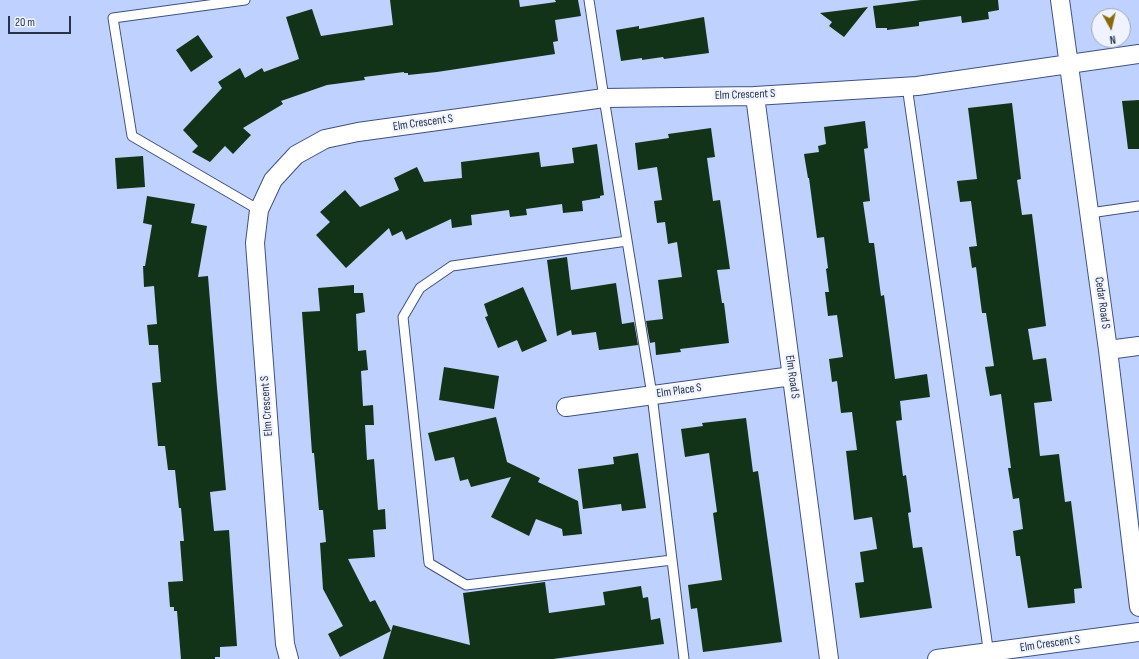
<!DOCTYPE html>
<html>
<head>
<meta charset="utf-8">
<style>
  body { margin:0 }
  #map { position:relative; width:1139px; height:659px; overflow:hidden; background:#bfd2ff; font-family:"Sofia Sans Condensed",sans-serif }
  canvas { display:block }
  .north { position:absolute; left:1091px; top:8px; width:40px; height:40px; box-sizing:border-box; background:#eef3ff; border:1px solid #9fa6b6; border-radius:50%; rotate:172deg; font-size:11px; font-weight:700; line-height:16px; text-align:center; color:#293248 }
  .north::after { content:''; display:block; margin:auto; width:14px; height:18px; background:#896908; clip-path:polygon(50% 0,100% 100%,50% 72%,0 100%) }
  .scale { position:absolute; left:8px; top:16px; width:63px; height:18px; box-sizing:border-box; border:2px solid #293248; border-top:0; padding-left:5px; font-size:12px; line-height:14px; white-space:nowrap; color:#293248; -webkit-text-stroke:3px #eef3ff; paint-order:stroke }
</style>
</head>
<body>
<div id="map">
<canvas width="1139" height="659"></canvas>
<div class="north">N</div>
<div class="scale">20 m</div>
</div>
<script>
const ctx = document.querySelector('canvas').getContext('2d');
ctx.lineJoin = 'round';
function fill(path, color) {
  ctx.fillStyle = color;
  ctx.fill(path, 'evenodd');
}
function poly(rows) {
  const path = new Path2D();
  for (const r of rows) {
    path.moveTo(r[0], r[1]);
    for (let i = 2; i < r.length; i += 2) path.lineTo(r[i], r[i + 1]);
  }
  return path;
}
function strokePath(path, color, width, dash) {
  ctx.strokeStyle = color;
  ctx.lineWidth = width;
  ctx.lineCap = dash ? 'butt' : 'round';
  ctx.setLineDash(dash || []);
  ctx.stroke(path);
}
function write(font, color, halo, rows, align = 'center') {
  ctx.font = font + ' "Sofia Sans Condensed",sans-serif';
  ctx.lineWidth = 4;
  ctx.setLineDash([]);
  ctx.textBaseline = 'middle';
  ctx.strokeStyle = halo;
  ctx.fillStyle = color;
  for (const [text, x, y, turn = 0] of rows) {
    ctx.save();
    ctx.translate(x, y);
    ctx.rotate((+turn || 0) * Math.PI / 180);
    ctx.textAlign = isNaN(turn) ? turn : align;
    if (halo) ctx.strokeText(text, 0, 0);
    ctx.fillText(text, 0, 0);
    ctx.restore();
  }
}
const building = poly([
  [390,0,519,0,520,7,556,2,555,0,578,0,581,16,555,20,558,41,553,42,555,54,437,72,408,75,408,73,404,73,404,72,364,77,365,80,327,85,281,101,283,104,243,128,251,135,233,154,225,146,210,162,192,152,198,146,183,130,222,88,218,82,240,68,245,78,262,68,264,72,299,59,286,17,312,9,321,36,393,25],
  [921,0,998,0,999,10,988,12,989,19,962,23,961,16,919,22,919,26,887,30,887,28,876,28,873,6],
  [868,7,844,37,829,26,832,22,820,13],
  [704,17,709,53,664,59,663,57,642,60,642,58,621,61,616,30,639,26,639,29],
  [198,35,213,57,191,72,176,50],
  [1139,100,1139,149,1128,149,1122,101],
  [1012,103,1021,179,1017,180,1022,215,1032,214,1046,326,1028,329,1033,360,1046,358,1052,401,1034,403,1040,456,1059,454,1065,502,1071,501,1082,588,1074,589,1075,603,1028,608,1020,556,1016,556,1013,531,1023,529,1019,498,1013,499,1008,468,1011,468,1001,394,990,396,985,367,994,366,986,313,982,313,976,267,972,268,969,247,977,246,971,201,960,202,957,181,977,179,968,108],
  [865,121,868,148,864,149,870,201,863,202,869,243,874,243,881,296,884,295,895,379,927,374,930,397,900,401,902,420,896,421,903,476,906,475,911,512,908,513,913,548,922,547,932,608,860,618,855,583,864,582,860,552,877,549,872,517,854,520,846,451,857,450,852,412,841,413,837,381,832,382,829,359,843,357,837,315,828,316,825,292,829,292,826,269,828,268,824,237,817,238,809,178,808,178,804,154,819,152,818,146,826,144,824,127],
  [711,128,715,157,707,158,713,201,720,200,730,269,717,270,722,303,724,303,729,343,680,349,681,352,656,355,655,342,650,343,646,321,663,319,658,280,682,277,677,242,668,244,665,222,657,223,654,201,662,200,657,167,638,170,635,143,669,138,668,134],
  [597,144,604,195,600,196,600,198,582,201,583,211,563,213,562,204,526,209,527,215,510,217,509,210,471,215,472,225,452,228,451,219,406,240,402,231,392,236,389,228,346,268,316,235,330,222,320,212,345,190,360,207,399,190,394,178,417,167,424,182,462,178,461,162,539,152,541,167,574,163,572,148],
  [143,156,145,187,117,189,115,158],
  [147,196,195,204,191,223,207,226,198,277,208,276,217,388,226,490,210,492,214,531,229,530,237,646,220,647,220,657,215,657,215,659,181,659,177,611,174,611,174,607,170,607,168,582,183,581,180,541,184,541,181,508,179,508,175,470,168,470,165,446,158,446,152,383,161,382,158,345,149,345,147,325,157,324,154,286,144,287,143,266,145,266,152,225,143,223],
  [567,257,571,290,616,283,622,324,634,322,638,345,599,350,596,332,572,335,571,330,557,336,547,260],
  [354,285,354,293,363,293,365,312,356,314,358,351,366,350,368,370,361,371,363,406,373,405,374,425,365,425,367,460,374,459,378,510,385,509,386,529,373,530,375,557,348,559,370,602,375,600,391,631,340,657,328,634,343,626,323,589,320,543,326,542,323,510,319,510,314,453,312,453,302,312,320,311,318,288],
  [523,287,547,341,522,352,517,340,498,348,485,317,488,316,484,304],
  [444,367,499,376,494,409,439,400],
  [496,417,507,462,540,478,538,482,578,501,582,534,563,536,562,529,536,519,529,536,491,517,511,477,471,487,468,479,460,481,454,457,435,461,428,433],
  [746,418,753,472,758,471,782,642,703,652,697,608,691,609,688,585,722,580,713,513,717,512,709,453,685,457,681,429,703,426,702,423],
  [638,453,646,508,622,511,621,504,583,509,578,469,614,464,613,457],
  [545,582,549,613,605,605,603,592,641,586,643,598,648,597,651,620,660,618,664,644,553,659,383,659,393,625,470,645,463,593]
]);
const service = poly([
  [245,0,113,18,132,136,259,210],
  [589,0,604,98,652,395,684,659],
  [907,86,989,655],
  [1090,213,1139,206],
  [627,241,452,266,420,288,403,317,429,563,466,585,672,560]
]);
const minor = poly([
  [1060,0,1108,350,1139,607],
  [755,96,829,659],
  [1108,350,1139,346],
  [566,407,792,376],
  [289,659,285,644,255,243,259,210,273,180,296,155,325,139,358,132,604,98,755,96,917,86,1139,54],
  [937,659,1139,632]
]);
const streetNames = [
  ["Elm Crescent S",745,95,-2],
  ["Elm Crescent S",423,123,-8],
  ["Cedar Road S",1102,303,82],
  ["Elm Road S",792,377,82],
  ["Elm Place S",679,391,-8],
  ["Elm Crescent S",267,406,-94],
  ["Elm Crescent S",1050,644,-8]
];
fill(building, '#133318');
strokePath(service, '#3f5181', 11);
strokePath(minor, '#3f5181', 20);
strokePath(service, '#fff', 9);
strokePath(minor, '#fff', 18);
write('12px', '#293248', '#eef3ff', streetNames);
</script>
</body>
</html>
